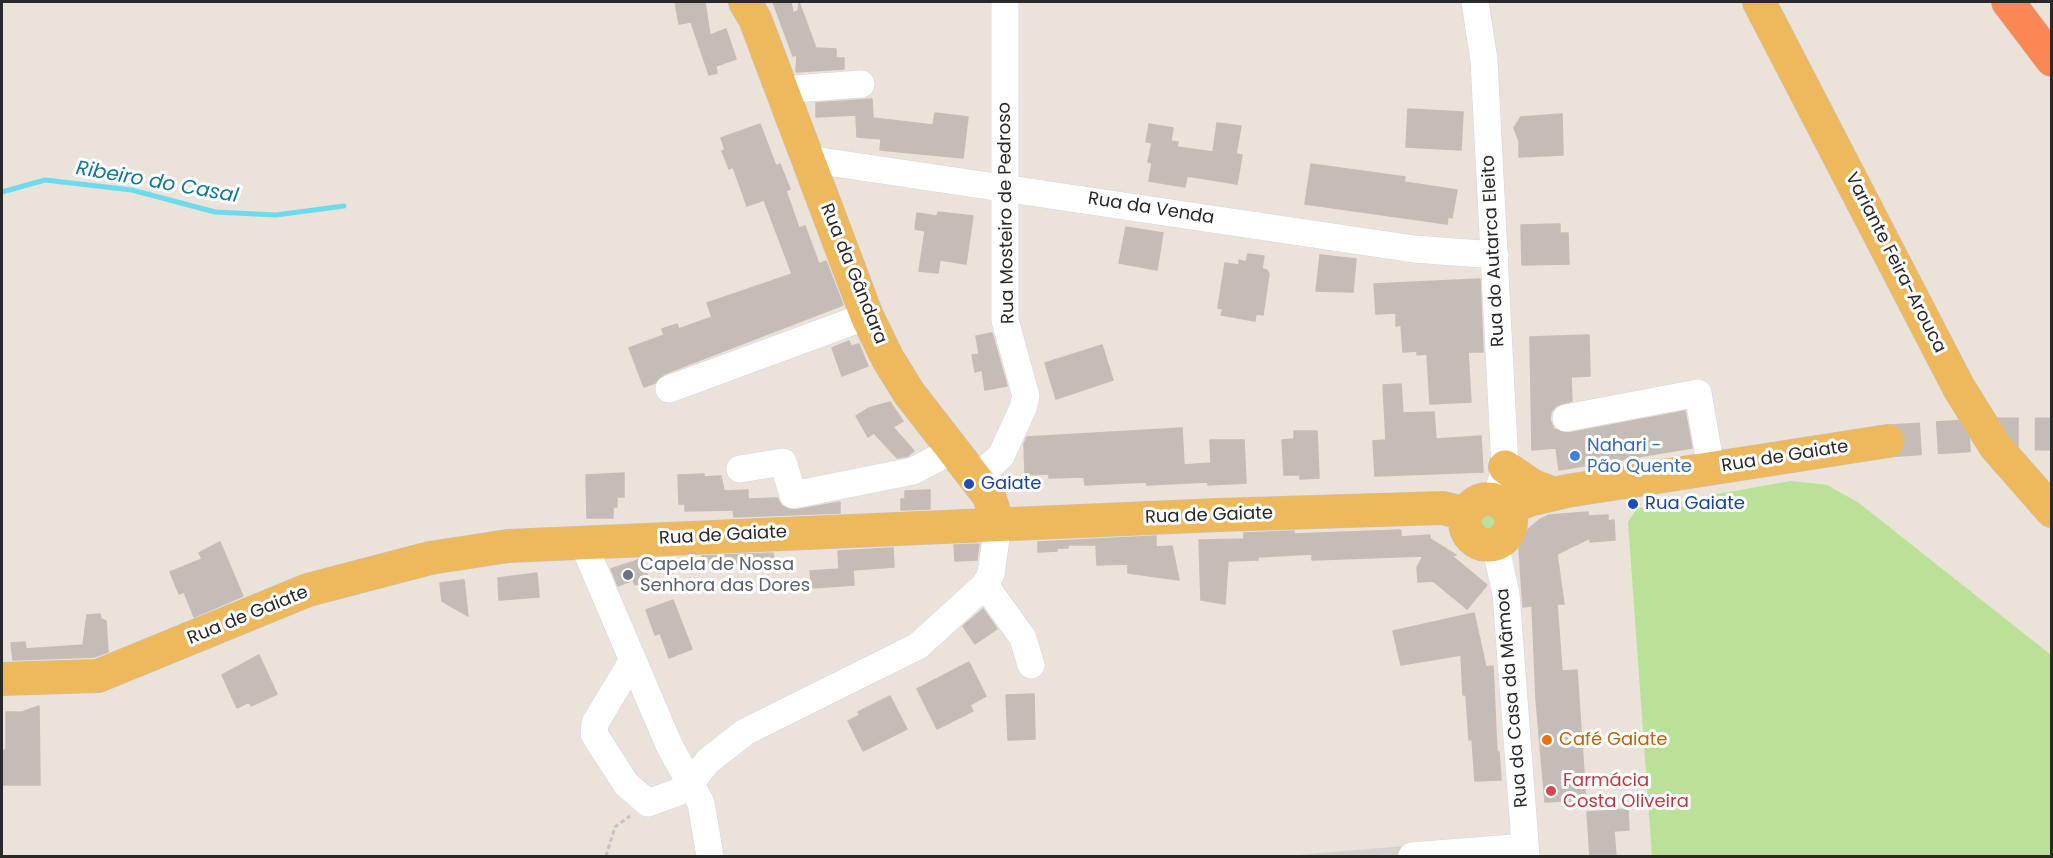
<!DOCTYPE html>
<html>
<head>
<meta charset="utf-8">
<style>
  body { margin:0 }
  #map { position:relative; width:2053px; height:858px; overflow:hidden; background:#ebe2da; font-family:Poppins,sans-serif }
  canvas { display:block }
  .frame { position:absolute; inset:0; border:3px solid #292929; pointer-events:none }
</style>
</head>
<body>
<div id="map">
<canvas width="2053" height="858"></canvas>
<div class="frame"></div>
</div>
<script>
const ctx = document.querySelector('canvas').getContext('2d');
ctx.lineJoin = 'round';
function fill(path, color) {
  ctx.fillStyle = color;
  ctx.fill(path, 'evenodd');
}
function poly(rows) {
  const path = new Path2D();
  for (const r of rows) {
    if (r.length === 3) {
      path.moveTo(r[0] + r[2], r[1]);
      path.arc(r[0], r[1], r[2], 0, 2 * Math.PI);
      continue;
    }
    path.moveTo(r[0], r[1]);
    for (let i = 2; i < r.length; i += 2) path.lineTo(r[i], r[i + 1]);
  }
  return path;
}
function strokePath(path, color, width, dash) {
  ctx.strokeStyle = color;
  ctx.lineWidth = width;
  ctx.lineCap = dash ? 'butt' : 'round';
  ctx.setLineDash(dash || []);
  ctx.stroke(path);
}
function write(font, color, halo, rows, align = 'center') {
  ctx.font = font + ' Poppins,sans-serif';
  ctx.lineWidth = 6;
  ctx.setLineDash([]);
  ctx.textBaseline = 'middle';
  ctx.strokeStyle = halo;
  ctx.fillStyle = color;
  for (const [text, x, y, turn = 0] of rows) {
    ctx.save();
    ctx.translate(x, y);
    ctx.rotate((+turn || 0) * Math.PI / 180);
    ctx.textAlign = isNaN(turn) ? turn : align;
    if (halo) ctx.strokeText(text, 0, 0);
    ctx.fillText(text, 0, 0);
    ctx.restore();
  }
}
const green = poly([
  [1791,481,1827,485,1859,503,2051,655,2051,856,1652,856,1628,522,1636,510,1644,507],
  [1487,506,1502,522,1498,531,1489,535,1480,533,1474,526,1479,510]
]);
const plaza = poly([
  [1513,837,1514,856,1285,856]
]);
const stream = poly([
  [2,192,45,180,132,190,215,212,276,215,344,206]
]);
const building = poly([
  [675,2,705,2,710,35,726,29,736,59,716,66,717,73,709,75,691,22,679,24,675,2],
  [773,2,791,2,793,13,798,11,799,2,816,48,836,49,836,58,844,58,844,69,796,72,797,55,793,56,773,2],
  [872,99,873,118,933,125,935,113,968,117,963,158,880,150,881,139,857,137,856,115,816,117,816,103,872,99],
  [1408,109,1463,112,1461,150,1406,147,1408,109],
  [1562,114,1563,155,1519,157,1519,141,1514,128,1521,117,1562,114],
  [1217,123,1241,126,1236,154,1242,155,1237,184,1187,176,1185,187,1149,181,1152,163,1148,162,1152,143,1146,142,1149,124,1173,128,1171,141,1178,142,1177,147,1213,152,1217,123],
  [760,124,776,166,780,164,790,189,786,191,799,228,805,226,819,264,826,261,843,305,664,374,655,383,644,387,629,348,664,335,662,329,677,324,679,329,712,317,707,303,792,274,764,200,747,206,733,167,729,169,722,151,725,150,721,138,760,124],
  [1311,164,1405,177,1404,182,1457,190,1452,218,1448,217,1447,224,1305,204,1311,164],
  [938,212,973,216,966,264,940,260,938,273,919,271,925,231,915,229,917,213,937,216,938,212],
  [1560,224,1560,233,1568,233,1569,264,1522,265,1521,225,1560,224],
  [1126,227,1163,233,1157,270,1119,263,1126,227],
  [1248,254,1264,256,1262,269,1267,270,1269,274,1263,315,1256,314,1255,321,1221,315,1223,309,1218,308,1225,263,1239,265,1239,260,1246,262,1248,254],
  [1320,255,1356,259,1353,292,1316,291,1320,255],
  [1480,279,1483,352,1468,352,1471,402,1430,404,1427,354,1417,355,1417,351,1403,352,1401,325,1396,326,1396,313,1376,314,1374,284,1480,279],
  [992,333,1007,386,985,390,982,370,975,372,972,355,979,354,976,336,992,333],
  [1589,335,1590,376,1571,377,1572,401,1556,406,1551,412,1550,420,1554,429,1569,433,1685,411,1692,448,1559,470,1556,448,1532,450,1530,337,1589,335],
  [849,341,851,346,859,344,868,366,842,376,832,348,849,341],
  [1102,345,1113,380,1056,399,1045,363,1102,345],
  [1401,384,1403,413,1434,412,1436,439,1481,436,1483,472,1375,476,1373,441,1386,440,1383,385,1401,384],
  [890,402,903,421,893,427,914,451,908,456,897,458,874,433,868,437,856,416,869,408,890,402],
  [1182,428,1184,465,1211,463,1210,440,1244,440,1246,483,1208,485,1208,482,1147,485,1147,482,1085,485,1084,477,1049,478,1049,474,1025,475,1024,444,1027,437,1182,428],
  [1294,431,1317,431,1319,478,1300,479,1300,475,1284,475,1282,440,1294,439,1294,431],
  [624,473,624,497,617,497,617,507,613,507,613,518,587,518,586,475,624,473],
  [704,474,704,477,721,476,724,491,748,490,748,499,777,498,782,506,796,510,840,502,840,513,734,517,733,510,685,511,685,504,679,504,678,475,704,474],
  [930,490,930,509,901,510,901,499,905,499,905,491,930,490],
  [1588,512,1588,516,1608,515,1608,521,1614,520,1615,540,1590,542,1590,538,1557,554,1564,604,1557,604,1562,671,1577,670,1586,803,1564,804,1564,801,1545,802,1536,699,1532,606,1523,607,1519,549,1525,532,1539,520,1549,515,1588,512],
  [1401,530,1401,537,1430,535,1430,539,1456,555,1452,556,1487,585,1467,609,1433,581,1418,582,1417,567,1423,556,1312,560,1312,554,1258,557,1258,560,1228,561,1225,604,1201,600,1199,540,1244,539,1244,533,1294,531,1294,534,1401,530],
  [1156,536,1156,547,1172,546,1179,580,1128,573,1128,564,1097,565,1096,545,1068,545,1068,548,1057,548,1057,551,1038,552,1038,542,1156,536],
  [220,542,243,596,194,617,184,592,179,594,170,572,202,559,199,553,220,542],
  [979,544,977,560,955,561,954,545,979,544],
  [893,548,894,567,853,570,854,585,812,588,810,571,839,569,838,551,893,548],
  [773,553,774,558,741,571,739,563,702,564,702,556,773,553],
  [641,559,649,580,635,585,633,580,618,586,611,569,641,559],
  [537,573,539,597,499,600,498,578,537,573],
  [464,580,468,616,442,601,440,583,464,580],
  [673,600,692,649,669,658,660,633,655,635,646,610,673,600],
  [983,609,997,629,975,644,963,626,983,609],
  [1474,613,1486,667,1493,666,1497,752,1499,752,1501,780,1475,781,1472,739,1469,740,1466,695,1463,695,1461,655,1401,665,1393,631,1474,613],
  [100,614,101,619,106,621,108,652,94,657,13,660,11,643,25,642,26,649,83,645,87,615,100,614],
  [259,655,277,694,251,706,249,702,237,708,222,675,259,655],
  [969,662,986,696,970,705,973,711,937,729,917,689,969,662],
  [1034,694,1035,739,1008,740,1006,695,1034,694],
  [890,696,907,729,863,751,848,721,860,715,858,712,890,696],
  [39,706,40,785,2,785,2,750,6,750,6,712,22,712,39,706],
  [1628,809,1629,830,1614,831,1616,856,1590,856,1587,812,1628,809]
]);
const majorTunnel = poly([
  [1888,441,1996,434,2052,434]
]);
const path = poly([
  [606,856,615,827,630,816]
]);
const minor = poly([
  [1475,2,1484,60,1505,467,1496,500],
  [781,90,861,84],
  [807,159,1414,249,1495,255],
  [669,389,867,316],
  [1566,418,1698,393,1711,468],
  [740,469,783,462,793,495,913,471,955,449],
  [977,477,1001,456,1023,408,1026,396,1005,320,1005,2],
  [583,543,669,745,701,803,710,856],
  [1495,544,1506,594,1526,856],
  [985,585,1023,638,1031,665],
  [633,660,595,723,594,734,626,784,648,803,678,792,690,784,708,761,745,732,918,646,985,585,991,574,998,524],
  [1412,856,1525,847]
]);
const major = poly([
  [745,2,755,19,867,316,888,359,909,393,989,496,998,524],
  [1759,2,1959,388,1995,446,2052,511],
  [1505,467,1533,486,1554,494],
  [1488,522,23],
  [1507,509,1529,500,1567,491,1888,441],
  [2,679,98,676,308,590,430,558,508,546,1218,515,1443,508,1466,514]
]);
const highway = poly([
  [2008,2,2052,60]
]);
const markers = [
  [1575,456,6,"#3f7fe0"],
  [969,484,6,"#1a4fb4"],
  [1633,504,6,"#1a4fb4"],
  [628,575,6,"#6b7280"],
  [1547,740,6,"#e8710a"],
  [1551,791,6,"#e0444e"]
];
const streetNames = [
  ["Rua da Venda",1151,209,9],
  ["Rua Mosteiro de Pedroso",1007,213,-91],
  ["Rua do Autarca Eleito",1494,251,-93],
  ["Variante Feira-Arouca",1895,263,63],
  ["Rua da Gândara",853,274,68],
  ["Rua de Gaiate",1785,457,-9],
  ["Rua de Gaiate",1209,516,-2],
  ["Rua de Gaiate",723,536,-3],
  ["Rua de Gaiate",248,616,-22],
  ["Rua da Casa da Mâmoa",1513,698,-95]
];
const shopNames = [
  ["Nahari -",1587,446],
  ["Pão Quente",1587,467]
];
const transitNames = [
  ["Gaiate",981,484],
  ["Rua Gaiate",1645,504]
];
const worshipNames = [
  ["Capela de Nossa",640,565],
  ["Senhora das Dores",640,586]
];
const foodNames = [
  ["Café Gaiate",1559,740]
];
const healthNames = [
  ["Farmácia",1563,781],
  ["Costa Oliveira",1563,802]
];
const waterNames = [
  ["Ribeiro do Casal",157,183,10]
];
fill(green, '#bae197');
fill(plaza, '#d7d2cd');
strokePath(stream, '#6edbec', 5);
fill(building, '#c3bcb7');
strokePath(building, '#c6bdb4', 1.5);
strokePath(majorTunnel, '#c4bdb7', 33, [33, 16]);
strokePath(minor, '#d0d6e2', 28);
strokePath(major, '#c3c3c3', 34);
strokePath(highway, '#c3c3c3', 34);
strokePath(path, '#c3c3c3', 3, [4.5, 3]);
strokePath(minor, '#fff', 27);
strokePath(major, '#eeb95c', 33);
strokePath(highway, '#fb8755', 33);
for (const [x, y, r, color] of markers) {
  const dot = new Path2D();
  dot.arc(x, y, r, 0, 2 * Math.PI);
  ctx.fillStyle = color;
  ctx.fill(dot);
  strokePath(dot, '#fff', 2);
}
write('18px', '#292929', '#fff', streetNames);
write('18px', '#366cbe', '#fff', shopNames, 'left');
write('18px', '#164399', '#fff', transitNames, 'left');
write('18px', '#5b616d', '#fff', worshipNames, 'left');
write('18px', '#c56008', '#fff', foodNames, 'left');
write('18px', '#be3a42', '#fff', healthNames, 'left');
write('italic 20px', '#0f7a96', '#fff', waterNames);
</script>
</body>
</html>
